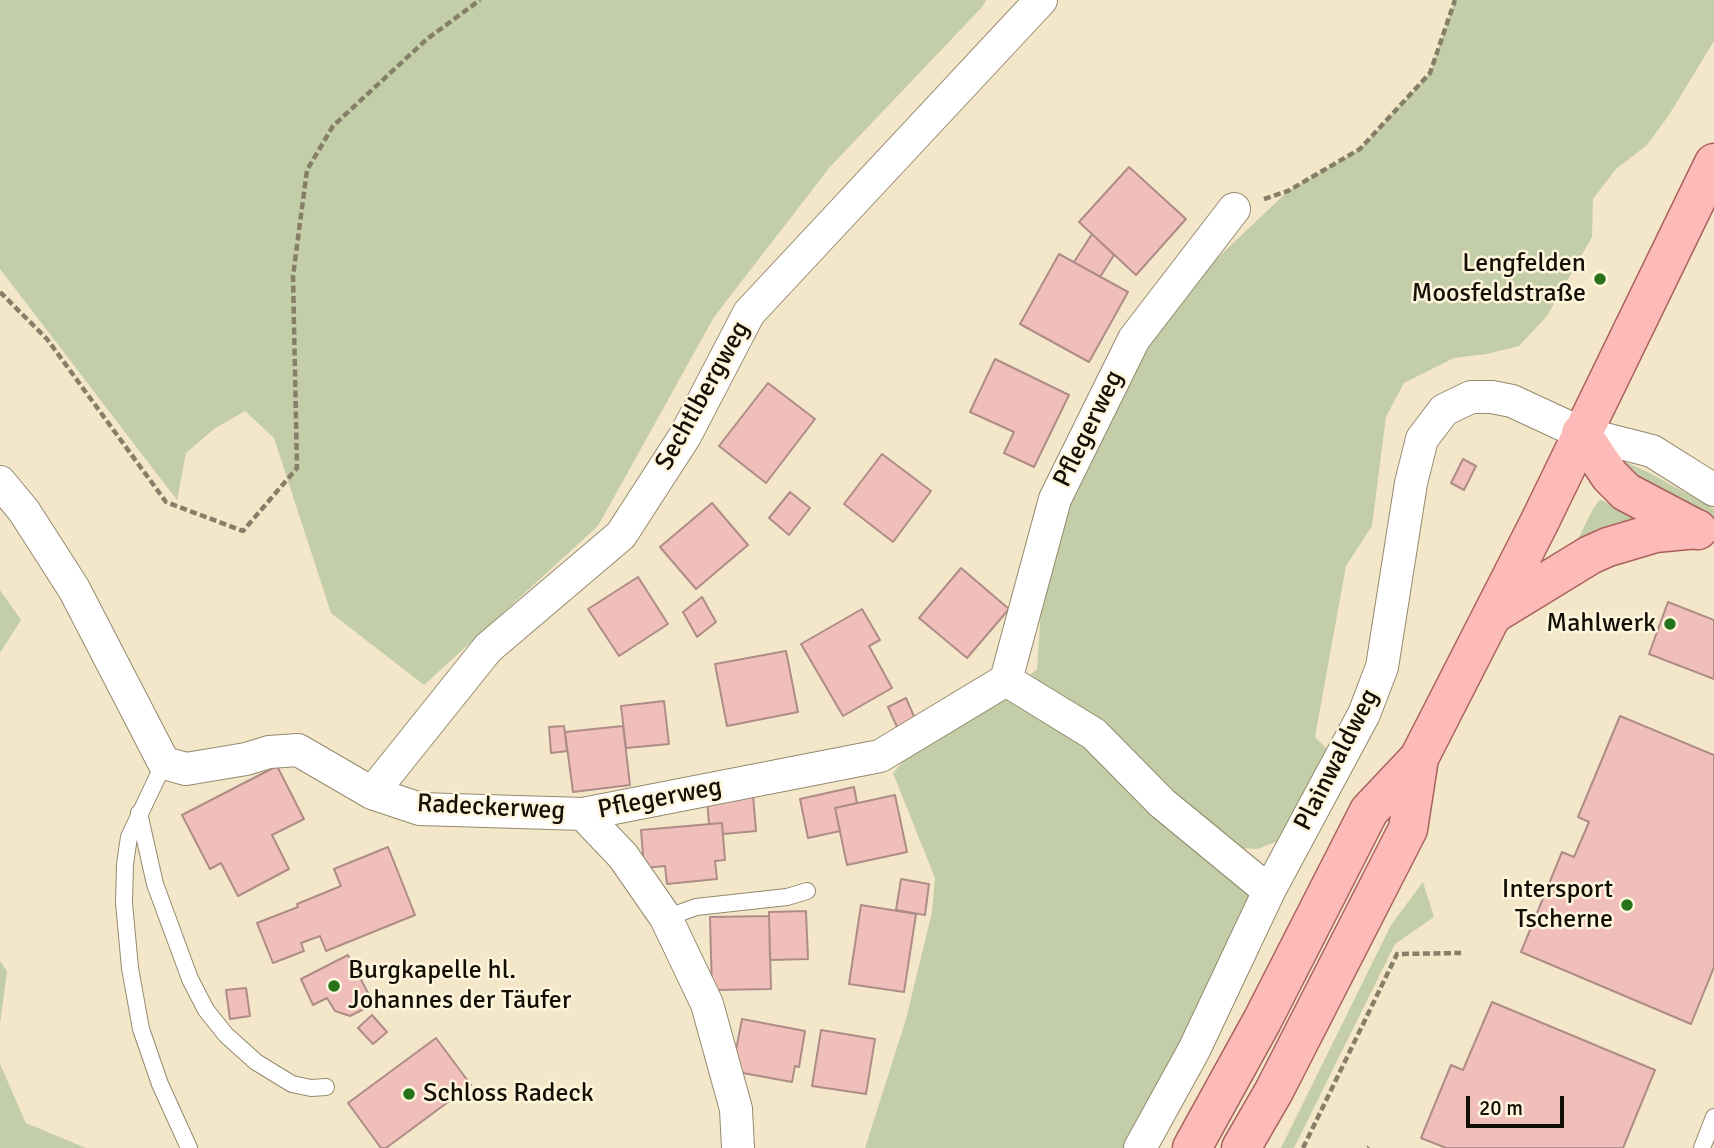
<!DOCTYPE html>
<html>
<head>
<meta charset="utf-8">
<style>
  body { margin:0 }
  #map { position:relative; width:1714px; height:1148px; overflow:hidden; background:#f4e7c9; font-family:Signika,sans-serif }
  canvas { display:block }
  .scale { position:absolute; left:1466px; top:1096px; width:98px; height:32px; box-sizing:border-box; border:4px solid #130f05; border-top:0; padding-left:9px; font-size:21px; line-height:24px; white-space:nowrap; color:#130f05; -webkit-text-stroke:5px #fff5dc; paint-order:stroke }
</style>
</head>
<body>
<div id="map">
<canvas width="1714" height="1148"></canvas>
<div class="scale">20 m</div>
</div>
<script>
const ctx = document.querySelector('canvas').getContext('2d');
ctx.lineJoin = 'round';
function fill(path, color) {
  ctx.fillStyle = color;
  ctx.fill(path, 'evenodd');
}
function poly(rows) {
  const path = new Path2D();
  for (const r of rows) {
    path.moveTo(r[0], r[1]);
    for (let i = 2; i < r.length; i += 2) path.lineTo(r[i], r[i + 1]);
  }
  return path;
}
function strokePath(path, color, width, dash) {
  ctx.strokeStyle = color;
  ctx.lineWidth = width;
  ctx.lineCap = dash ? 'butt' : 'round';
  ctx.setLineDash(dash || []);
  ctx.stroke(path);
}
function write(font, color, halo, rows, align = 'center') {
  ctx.font = font + ' Signika,sans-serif';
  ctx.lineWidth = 5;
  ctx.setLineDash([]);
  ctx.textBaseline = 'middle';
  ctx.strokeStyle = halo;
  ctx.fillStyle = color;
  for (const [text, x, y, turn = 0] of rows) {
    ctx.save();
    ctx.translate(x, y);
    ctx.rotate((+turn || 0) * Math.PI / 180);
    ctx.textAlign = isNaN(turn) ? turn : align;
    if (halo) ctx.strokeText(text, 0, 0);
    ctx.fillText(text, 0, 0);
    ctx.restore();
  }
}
const green = poly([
  [0,0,986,0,983,6,830,167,714,317,598,526,424,685,331,613,274,438,245,411,214,429,186,453,177,500,0,269],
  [1455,0,1714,0,1714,41,1669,115,1647,145,1616,169,1593,199,1592,237,1547,316,1519,346,1487,354,1454,358,1404,383,1386,417,1372,526,1346,566,1315,737,1328,750,1281,840,1257,849,1242,848,1256,908,1135,1148,865,1148,906,1019,932,912,935,878,893,773,925,737,1006,695,1037,669,1042,593,1058,517,1120,385,1192,282,1288,191,1360,149,1430,73],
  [1621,460,1650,473,1714,509,1714,518,1638,484],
  [1600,500,1615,506,1643,522,1576,543,1594,507],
  [0,590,21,620,0,653],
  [1423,882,1434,917,1395,944,1294,1148,1281,1148,1391,925],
  [0,961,7,971,0,1024],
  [0,1064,26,1123,86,1148,0,1148]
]);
const building = poly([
  [1129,167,1186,219,1136,275,1079,222,1129,167],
  [1092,234,1114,255,1100,277,1074,262,1092,234],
  [1059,254,1128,292,1089,362,1020,324,1059,254],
  [995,359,1069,395,1034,467,1004,453,1014,432,970,412,995,359],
  [768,383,815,419,766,483,719,446,768,383],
  [882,454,931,491,893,542,844,504,882,454],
  [1463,459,1476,466,1464,490,1451,483,1463,459],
  [790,492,810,508,789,535,769,518,790,492],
  [712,503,748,545,696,589,660,547,712,503],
  [961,568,1009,609,967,658,919,618,961,568],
  [638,577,668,624,619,656,588,609,638,577],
  [702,597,716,622,697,637,683,612,702,597],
  [1668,602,1714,620,1714,679,1649,654,1668,602],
  [862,609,880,640,869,646,892,688,843,716,801,644,862,609],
  [786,651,798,712,727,726,715,664,786,651],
  [906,698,916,721,898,729,888,707,906,698],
  [664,701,669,744,626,748,621,706,664,701],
  [1620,716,1714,755,1714,967,1691,1024,1521,952,1562,852,1574,857,1589,822,1578,817,1620,716],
  [564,726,567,751,551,753,549,727,564,726],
  [623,726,630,785,573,792,565,732,623,726],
  [277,766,304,819,272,835,289,869,238,896,221,863,210,869,182,815,277,766],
  [854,787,857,803,835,808,840,831,808,838,800,799,854,787],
  [753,795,756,831,723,834,722,823,709,824,707,799,753,795],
  [895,795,907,852,847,865,835,808,895,795],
  [722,823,725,860,715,861,717,879,667,884,665,866,644,868,641,830,722,823],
  [388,847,415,915,326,951,320,936,301,943,304,951,273,963,257,923,298,907,297,904,341,886,334,869,388,847],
  [901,879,929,884,925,915,896,910,901,879],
  [861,905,916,914,904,992,849,984,861,905],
  [806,911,808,959,770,960,769,912,806,911],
  [769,916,771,989,712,990,710,917,769,916],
  [348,955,368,993,366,1008,350,1016,335,1011,327,998,313,1005,301,979,348,955],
  [246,988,250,1016,230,1019,226,990,246,988],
  [1492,1002,1655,1070,1623,1148,1446,1148,1421,1138,1451,1065,1463,1070,1492,1002],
  [372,1015,387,1032,373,1044,358,1028,372,1015],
  [742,1019,805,1031,799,1067,795,1066,792,1082,732,1071,742,1019],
  [821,1030,875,1039,866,1094,812,1086,821,1030],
  [436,1038,471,1085,386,1148,381,1148,348,1103,436,1038]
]);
const path = poly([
  [1264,199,1288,191,1360,149,1430,73,1455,0],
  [0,292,47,339,166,502,243,531,297,468,293,276,307,170,333,126,427,39,480,0],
  [1303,1148,1397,954,1461,953],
  [1368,1148,1369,1147]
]);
const service = poly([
  [164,763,129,837,125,864,124,903,130,968,141,1029,160,1084,189,1148],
  [139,813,155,884,190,979,206,1010,226,1035,256,1062,292,1084,311,1088,326,1087],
  [666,918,696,907,787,897,807,891],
  [1702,1148,1714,1117]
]);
const minor = poly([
  [0,482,24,511,74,589,164,763,186,769,246,759,269,752,298,750,372,793,420,809,583,814,623,856,666,918,707,1004,736,1109,738,1148],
  [1006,680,1055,499,1134,339,1234,209],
  [372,793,488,648,621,535,685,436,749,313,1041,0],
  [583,814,880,756,1006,680,1094,734,1162,803,1269,891],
  [1140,1148,1194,1050,1269,891,1364,714,1382,667,1411,483,1422,439,1444,410,1471,397,1492,397,1512,401,1581,433,1652,451,1714,490]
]);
const primary = poly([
  [1581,433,1610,476,1626,492,1698,530],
  [1492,615,1590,555,1608,547,1655,533,1697,529],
  [1192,1148,1262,1021,1369,811,1419,758,1539,523,1714,163],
  [1241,1148,1274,1091,1408,829,1419,758]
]);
const markers = [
  [1600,279,7,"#267319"],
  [1670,624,7,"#267319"],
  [1627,905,7,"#267319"],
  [334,986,7,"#267319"],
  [409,1094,7,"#267319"]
];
const poiNames = [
  ["Lengfelden",1586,264],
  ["Moosfeldstraße",1586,294],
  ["Mahlwerk",1656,624],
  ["Intersport",1613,890],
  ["Tscherne",1613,920],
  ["Burgkapelle hl.",348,971,"left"],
  ["Johannes der Täufer",348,1001,"left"],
  ["Schloss Radeck",423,1094,"left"]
];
const streetNames = [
  ["Sechtlbergweg",703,396,-61],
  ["Pflegerweg",1089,429,-64],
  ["Plainwaldweg",1337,760,-63],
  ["Pflegerweg",660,799,-11],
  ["Radeckerweg",491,808,3]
];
fill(green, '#c3cea8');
fill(building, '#f1bfb9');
strokePath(building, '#ae8c87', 2);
strokePath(service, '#95896e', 18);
strokePath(minor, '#95896e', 34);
strokePath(primary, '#a9615c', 41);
strokePath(path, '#877e6a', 4.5, [7, 3.5]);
strokePath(service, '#fff', 16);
strokePath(minor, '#fff', 32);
strokePath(primary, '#fcbbb9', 38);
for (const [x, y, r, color] of markers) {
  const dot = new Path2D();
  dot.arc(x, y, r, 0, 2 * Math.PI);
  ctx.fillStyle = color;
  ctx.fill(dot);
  strokePath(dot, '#fff5dc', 2.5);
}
write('26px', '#130f05', '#fff5dc', poiNames, 'right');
write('26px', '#130f05', '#fff5dc', streetNames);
</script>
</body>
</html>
